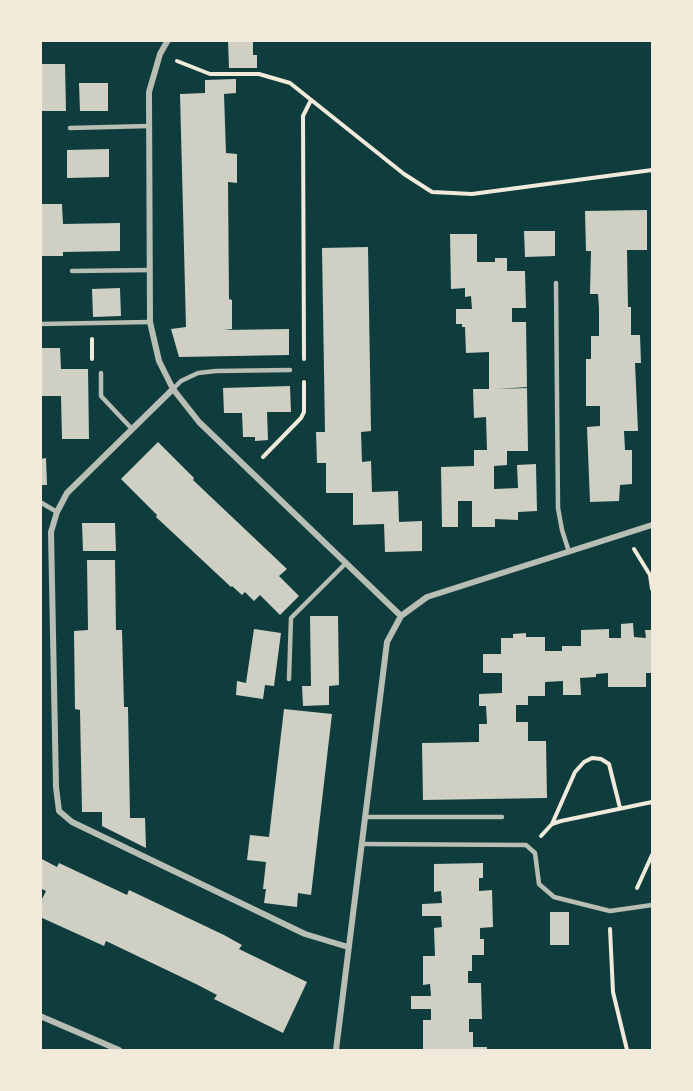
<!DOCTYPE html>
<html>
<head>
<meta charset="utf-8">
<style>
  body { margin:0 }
  #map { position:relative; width:693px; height:1091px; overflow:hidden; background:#0f3d3e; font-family:"Golos Text",sans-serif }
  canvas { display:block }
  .frame { position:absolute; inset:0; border:42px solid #f1e9da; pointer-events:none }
</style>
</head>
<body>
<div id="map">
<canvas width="693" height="1091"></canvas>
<div class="frame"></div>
</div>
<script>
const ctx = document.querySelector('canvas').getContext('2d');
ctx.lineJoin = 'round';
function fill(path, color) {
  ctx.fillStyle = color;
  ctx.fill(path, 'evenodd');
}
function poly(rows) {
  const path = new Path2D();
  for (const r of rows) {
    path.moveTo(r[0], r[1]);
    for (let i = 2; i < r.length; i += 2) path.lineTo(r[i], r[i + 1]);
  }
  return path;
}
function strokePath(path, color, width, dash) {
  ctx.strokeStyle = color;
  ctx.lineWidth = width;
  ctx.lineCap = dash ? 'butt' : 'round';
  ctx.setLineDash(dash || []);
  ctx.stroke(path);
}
const building = poly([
  [228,40,253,40,253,55,257,55,257,68,229,68],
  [40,64,65,64,66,111,40,111],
  [236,79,236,93,224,94,226,153,237,154,237,183,228,182,229,299,232,300,232,329,224,330,289,329,289,355,179,357,171,329,186,327,180,94,205,93,205,80],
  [79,83,108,83,108,111,80,111],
  [109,149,109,177,67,178,67,150],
  [40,204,62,204,63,224,120,223,120,251,63,252,63,256,40,256],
  [647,210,647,250,627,250,628,307,631,307,631,335,640,335,641,363,635,363,638,431,624,431,625,450,632,450,632,484,620,485,619,501,590,502,587,427,600,426,600,406,586,406,586,359,591,359,591,336,599,336,599,308,598,294,590,294,591,251,586,251,585,211],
  [524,231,555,231,555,256,525,257],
  [450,234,477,234,477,262,495,262,495,258,507,258,507,271,525,271,526,308,512,308,512,322,526,322,527,387,498,389,527,388,528,451,507,451,507,465,494,466,494,489,518,488,517,465,536,464,537,511,518,512,518,520,495,519,495,527,472,527,472,501,458,501,458,527,442,527,441,467,474,466,474,450,487,450,486,417,474,418,473,389,489,389,489,352,466,353,465,327,462,327,462,324,456,324,456,309,472,309,471,296,465,297,465,288,451,289],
  [368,247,371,431,361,432,362,462,371,461,372,492,398,491,399,522,422,521,422,551,385,552,384,524,353,525,353,493,326,493,326,463,317,463,316,432,325,432,322,248],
  [120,288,121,316,93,317,92,289],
  [40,348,60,348,61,369,88,369,89,439,62,439,61,396,40,396],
  [290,386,291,412,267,412,268,440,255,441,255,437,243,437,242,413,224,413,223,388],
  [158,442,194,478,193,480,287,569,279,576,299,596,280,615,260,595,254,601,245,592,242,595,232,586,231,587,156,517,157,515,121,479],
  [46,458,47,485,40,485,40,459],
  [82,523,115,523,116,551,83,551],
  [87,560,115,560,116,630,122,630,124,707,128,707,130,818,145,818,146,848,102,826,102,812,82,812,80,710,75,709,74,631,88,630],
  [310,616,338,616,339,685,329,686,329,705,303,706,302,686,311,686],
  [633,623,634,637,646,638,645,630,652,630,652,673,646,673,646,687,608,687,608,673,596,674,596,677,580,678,581,695,563,695,563,681,545,682,545,696,528,696,528,705,516,705,516,722,528,722,528,741,546,741,547,798,423,800,422,743,479,742,479,724,487,724,486,706,479,706,479,694,502,693,502,673,483,673,483,654,501,654,501,638,513,638,513,634,526,633,526,637,545,637,545,651,562,651,562,646,581,646,581,630,609,629,609,638,621,638,621,624],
  [254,629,281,633,274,686,265,685,263,699,236,695,237,681,246,683],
  [284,709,332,714,311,895,298,893,297,907,264,903,266,889,263,889,266,862,247,860,250,835,269,837],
  [40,858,57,867,59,863,127,895,129,890,224,935,242,945,239,949,307,982,283,1033,214,999,217,995,198,985,106,941,104,946,40,917,40,903,46,891,40,888],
  [483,863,483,878,479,878,479,891,492,890,493,927,480,928,480,939,484,939,484,955,472,955,472,971,468,971,468,983,481,983,482,1019,469,1019,469,1032,473,1032,473,1047,487,1047,487,1050,423,1049,423,1020,431,1020,431,1009,411,1009,411,996,431,996,430,984,423,985,423,956,435,956,434,928,442,927,441,916,422,916,422,904,442,903,441,891,434,892,434,864],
  [550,912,569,912,569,945,550,945]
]);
const path = poly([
  [177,61,210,74,259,74,290,83,404,174,432,192,472,194,652,170],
  [92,339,92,359],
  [304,359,303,116,311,100],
  [263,457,301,418,304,412,304,382],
  [634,549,650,575,652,589],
  [552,824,575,772,584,762,592,758,601,759,609,764,620,808],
  [541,836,552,824,561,821,652,802],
  [637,888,652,855],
  [610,929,613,992,627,1050]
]);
const service = poly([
  [70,128,149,126],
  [72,271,150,270],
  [556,283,558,508,562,530,569,552],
  [40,324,150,322],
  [101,373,101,396,132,429],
  [173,389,181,381,198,373,216,371,290,370],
  [40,502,57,512],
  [289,679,291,618,346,563],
  [365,817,502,817],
  [362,844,526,845,535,853,539,884,554,897,610,911,652,905]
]);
const minor = poly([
  [168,40,160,54,149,92,150,322,159,361,173,389,199,422,401,616],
  [173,389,67,493,57,512,51,532,56,787,59,811,72,822,305,934,348,947],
  [40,1016,119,1050],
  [336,1050,387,642,401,616,427,597,652,525]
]);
fill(building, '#cfcfc3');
strokePath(path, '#f1e9da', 4);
strokePath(service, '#b8beb3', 4.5);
strokePath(minor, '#b8beb3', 6);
</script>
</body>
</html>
